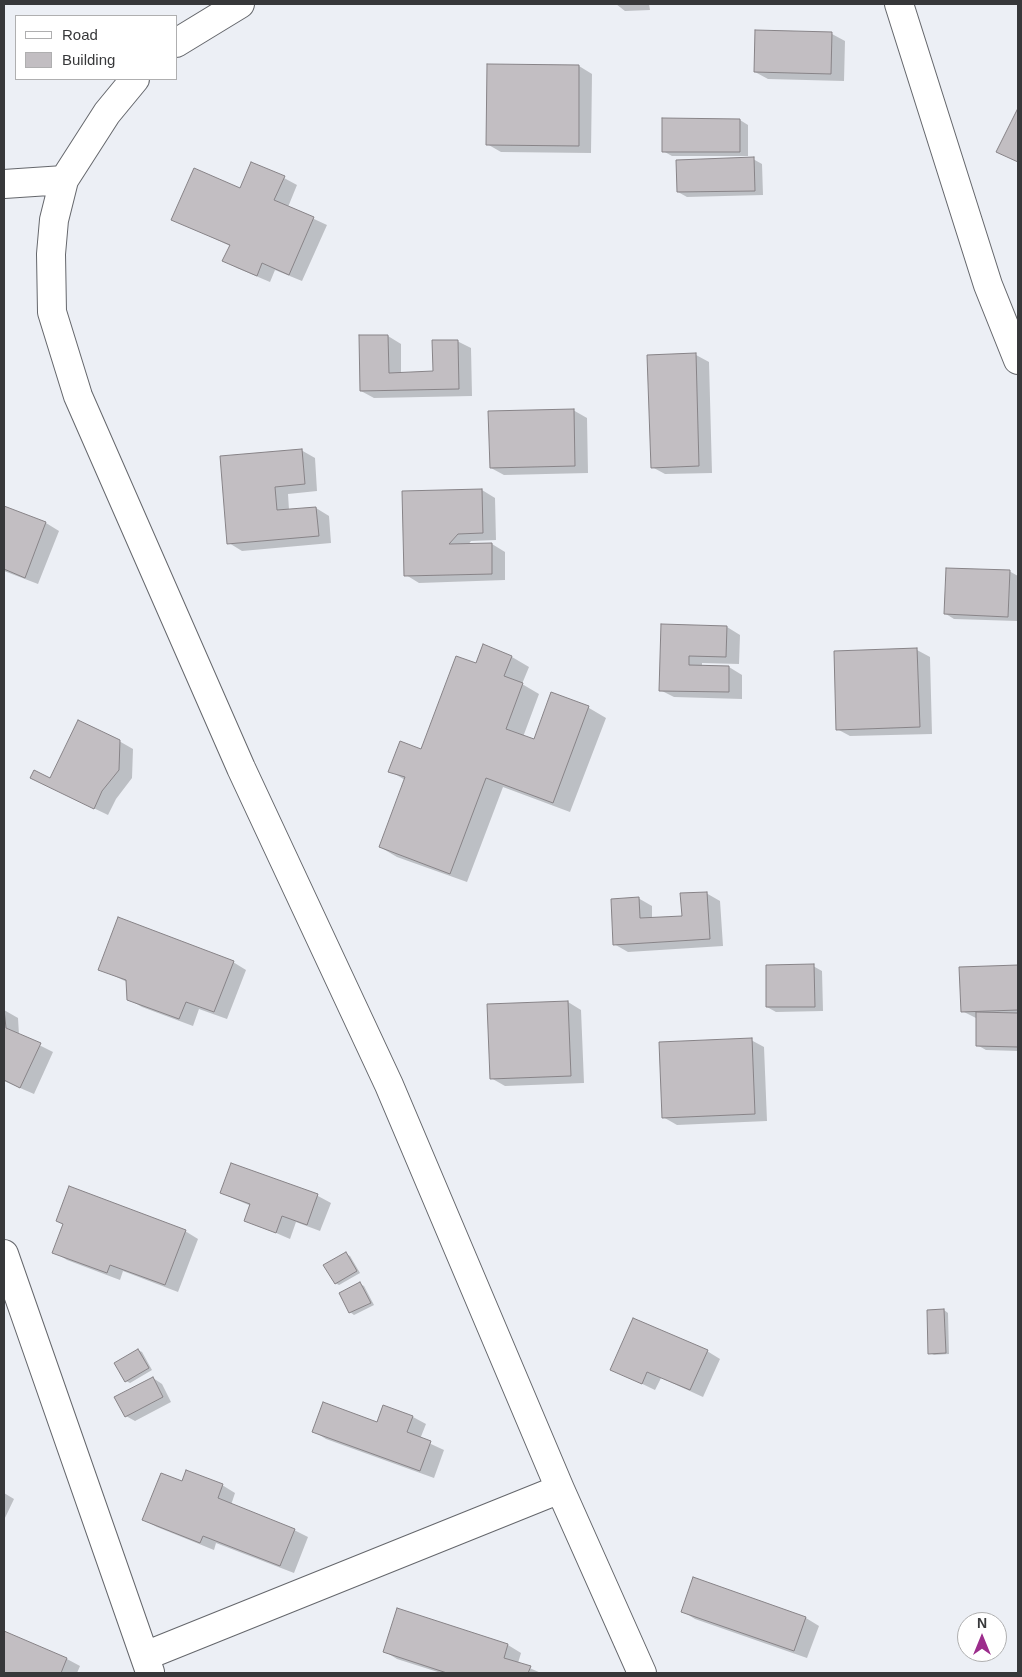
<!DOCTYPE html>
<html>
<head>
<meta charset="utf-8">
<style>
  body { margin:0 }
  #map { position:relative; width:1022px; height:1677px; overflow:hidden; background:#eceff5; font-family:Arial,sans-serif }
  canvas { display:block }
  .frame { position:absolute; inset:0; border:5px solid #37383a; pointer-events:none }
  .legend { position:absolute; left:15px; top:15px; width:162px; height:65px; box-sizing:border-box; background:#fff; border:1px solid #afafb0; margin:0; padding:6px 9px; list-style:none; font-size:15px; color:#37383a }
  .legend li { display:flex; align-items:center; gap:10px; height:25px }
  .legend b { width:25px; border:1px solid #afafb0 }
  .north { position:absolute; left:957px; top:1612px; width:50px; height:50px; box-sizing:border-box; background:#fff; border:1px solid #afafb0; border-radius:50%; rotate:0deg; font-size:14px; font-weight:700; line-height:20px; text-align:center; color:#37383a }
  .north::after { content:''; display:block; margin:auto; width:18px; height:22px; background:#9c2d8c; clip-path:polygon(50% 0,100% 100%,50% 72%,0 100%) }
</style>
</head>
<body>
<div id="map">
<canvas width="1022" height="1677"></canvas>
<div class="frame"></div>
<ul class="legend">
<li><b style="height:6px;background:#fff"></b>Road</li>
<li><b style="height:14px;background:#c2bec2"></b>Building</li>
</ul>
<div class="north">N</div>
</div>
<script>
const ctx = document.querySelector('canvas').getContext('2d');
ctx.lineJoin = 'round';
function fill(path, color) {
  ctx.fillStyle = color;
  ctx.fill(path, 'evenodd');
}
function poly(rows) {
  const path = new Path2D();
  for (const r of rows) {
    path.moveTo(r[0], r[1]);
    for (let i = 2; i < r.length; i += 2) path.lineTo(r[i], r[i + 1]);
  }
  return path;
}
function strokePath(path, color, width, dash) {
  ctx.strokeStyle = color;
  ctx.lineWidth = width;
  ctx.lineCap = dash ? 'butt' : 'round';
  ctx.setLineDash(dash || []);
  ctx.stroke(path);
}
const shadow = poly([
  [616,4,649,4,650,10,625,11],
  [832,34,845,41,844,81,768,79,755,72],
  [488,66,579,66,592,74,591,153,501,152,487,144],
  [1018,111,1018,162,998,151],
  [740,120,748,125,748,156,672,156,663,151],
  [753,159,762,164,763,195,687,197,678,192],
  [284,178,297,185,288,207,327,225,302,281,275,270,270,282,237,268,224,261,230,246,173,219],
  [388,336,401,344,401,374,434,373,457,341,471,348,472,396,374,398,361,391],
  [696,355,709,362,712,473,665,474,652,467],
  [573,410,587,418,588,473,504,475,491,468],
  [301,450,315,458,317,491,288,494,289,510,316,508,329,516,331,543,242,551,229,543],
  [482,490,495,498,496,540,471,541,468,545,492,544,505,552,505,580,419,583,406,575],
  [4,507,46,523,59,531,38,584,4,571],
  [1009,571,1018,576,1017,621,954,619,946,614],
  [662,626,727,627,740,635,739,664,702,663,702,667,729,667,742,675,742,699,674,697,660,690],
  [484,646,512,657,529,667,522,684,539,694,523,737,534,741,552,694,589,708,606,718,570,812,503,787,467,882,397,857,380,847,405,780,390,771,422,751,477,665],
  [917,650,930,657,932,734,850,736,837,729],
  [119,741,133,749,132,778,116,799,108,815,31,778,51,779],
  [706,893,720,901,723,946,628,952,614,944,638,898,652,906,652,919,683,917],
  [233,962,246,970,227,1019,199,1009,193,1026,142,1007,128,999,127,982,100,969],
  [813,966,822,971,823,1011,776,1012,767,1007],
  [1018,966,1018,1051,986,1050,977,1045,978,1019,962,1011,960,968],
  [568,1002,581,1010,584,1083,505,1086,491,1078],
  [4,1010,18,1018,19,1035,53,1052,34,1094,4,1081],
  [751,1040,764,1047,767,1121,677,1125,663,1117],
  [232,1164,318,1196,331,1203,320,1231,296,1222,290,1239,246,1220,251,1206,221,1193],
  [57,1221,185,1231,198,1239,178,1292,123,1271,120,1280,67,1260,54,1252,64,1225],
  [346,1254,350,1256,360,1273,339,1285,335,1283],
  [360,1284,364,1286,374,1305,354,1315,350,1312],
  [944,1310,948,1313,949,1354,934,1355,930,1353,928,1311],
  [138,1350,142,1352,152,1370,130,1383,126,1381],
  [707,1351,720,1359,703,1397,661,1378,655,1390,611,1369],
  [153,1378,162,1384,171,1402,135,1421,126,1416],
  [413,1417,426,1424,420,1439,444,1450,434,1478,326,1439,313,1431],
  [183,1483,222,1485,235,1493,231,1505,294,1530,308,1537,294,1573,216,1543,214,1550,157,1527,144,1520],
  [4,1493,14,1499,4,1520],
  [694,1579,806,1618,819,1626,807,1658,695,1619,682,1611],
  [398,1609,508,1645,521,1653,518,1663,541,1673,441,1673,397,1659,384,1651],
  [4,1633,67,1659,80,1666,77,1673,4,1673]
]);
const building = poly([
  [755,30,832,32,831,74,754,72,755,30],
  [487,64,579,65,579,146,486,145,487,64],
  [1018,108,1018,162,996,152,1018,108],
  [662,118,740,119,740,152,662,152,662,118],
  [754,157,755,191,677,192,676,160,754,157],
  [251,162,285,176,274,200,314,217,289,275,262,263,257,276,222,261,230,245,171,220,194,168,240,188,251,162],
  [359,335,388,335,389,373,433,371,432,340,458,340,459,389,360,391,359,335],
  [696,353,699,466,651,468,647,355,696,353],
  [574,409,575,466,490,468,488,411,574,409],
  [302,449,305,484,275,487,277,510,316,507,319,536,227,544,220,456,302,449],
  [482,489,483,533,458,534,449,544,492,543,492,574,404,576,402,491,482,489],
  [4,506,46,522,25,578,4,569,4,506],
  [946,568,1010,570,1008,617,944,614,946,568],
  [661,624,727,626,726,657,689,656,689,665,729,666,729,692,659,691,661,624],
  [483,644,512,656,504,676,523,683,506,729,534,739,551,692,589,706,553,803,486,778,450,874,379,847,405,777,388,772,400,741,421,749,456,656,476,663,483,644],
  [917,648,920,727,836,730,834,651,917,648],
  [78,720,120,740,119,770,102,791,94,809,30,778,34,770,50,778,78,720],
  [707,892,710,939,613,945,611,899,639,897,640,918,682,916,680,893,707,892],
  [118,917,234,961,214,1012,186,1002,179,1019,127,1000,126,980,98,970,118,917],
  [814,964,815,1007,766,1007,766,965,814,964],
  [1018,965,1018,1010,961,1012,959,967,1018,965],
  [568,1001,571,1076,490,1079,487,1004,568,1001],
  [4,1009,6,1028,41,1043,20,1088,4,1080,4,1009],
  [976,1012,1018,1013,1018,1047,976,1046,976,1012],
  [752,1038,755,1114,662,1118,659,1042,752,1038],
  [231,1163,318,1194,307,1225,282,1216,276,1233,244,1221,250,1204,220,1193,231,1163],
  [69,1186,186,1230,165,1285,110,1265,107,1273,52,1253,63,1224,56,1221,69,1186],
  [346,1252,357,1271,335,1284,323,1265,346,1252],
  [360,1282,371,1303,349,1313,339,1293,360,1282],
  [944,1309,946,1353,928,1354,927,1310,944,1309],
  [633,1318,708,1350,690,1390,647,1372,642,1384,610,1370,633,1318],
  [138,1349,149,1368,125,1382,114,1363,138,1349],
  [153,1377,163,1397,125,1417,114,1397,153,1377],
  [323,1402,377,1422,383,1405,413,1416,407,1432,431,1441,420,1471,312,1432,323,1402],
  [186,1470,223,1484,218,1498,295,1529,280,1566,203,1536,200,1543,142,1520,161,1473,182,1481,186,1470],
  [693,1577,806,1617,794,1651,681,1612,693,1577],
  [397,1608,508,1644,504,1658,531,1666,528,1673,447,1673,383,1652,397,1608],
  [4,1631,67,1658,61,1673,4,1673,4,1631]
]);
const minor = poly([
  [899,4,988,285,1018,360],
  [176,43,240,4],
  [135,79,107,113,64,180,54,220,51,254,52,312,78,396,241,768,389,1085,560,1489,642,1673],
  [4,184,64,180],
  [4,1254,150,1672],
  [145,1656,560,1489]
]);
fill(shadow, '#0003');
fill(building, '#c2bec2');
strokePath(building, '#878387', 1);
strokePath(minor, '#65676c', 30);
strokePath(minor, '#fff', 28);
</script>
</body>
</html>
